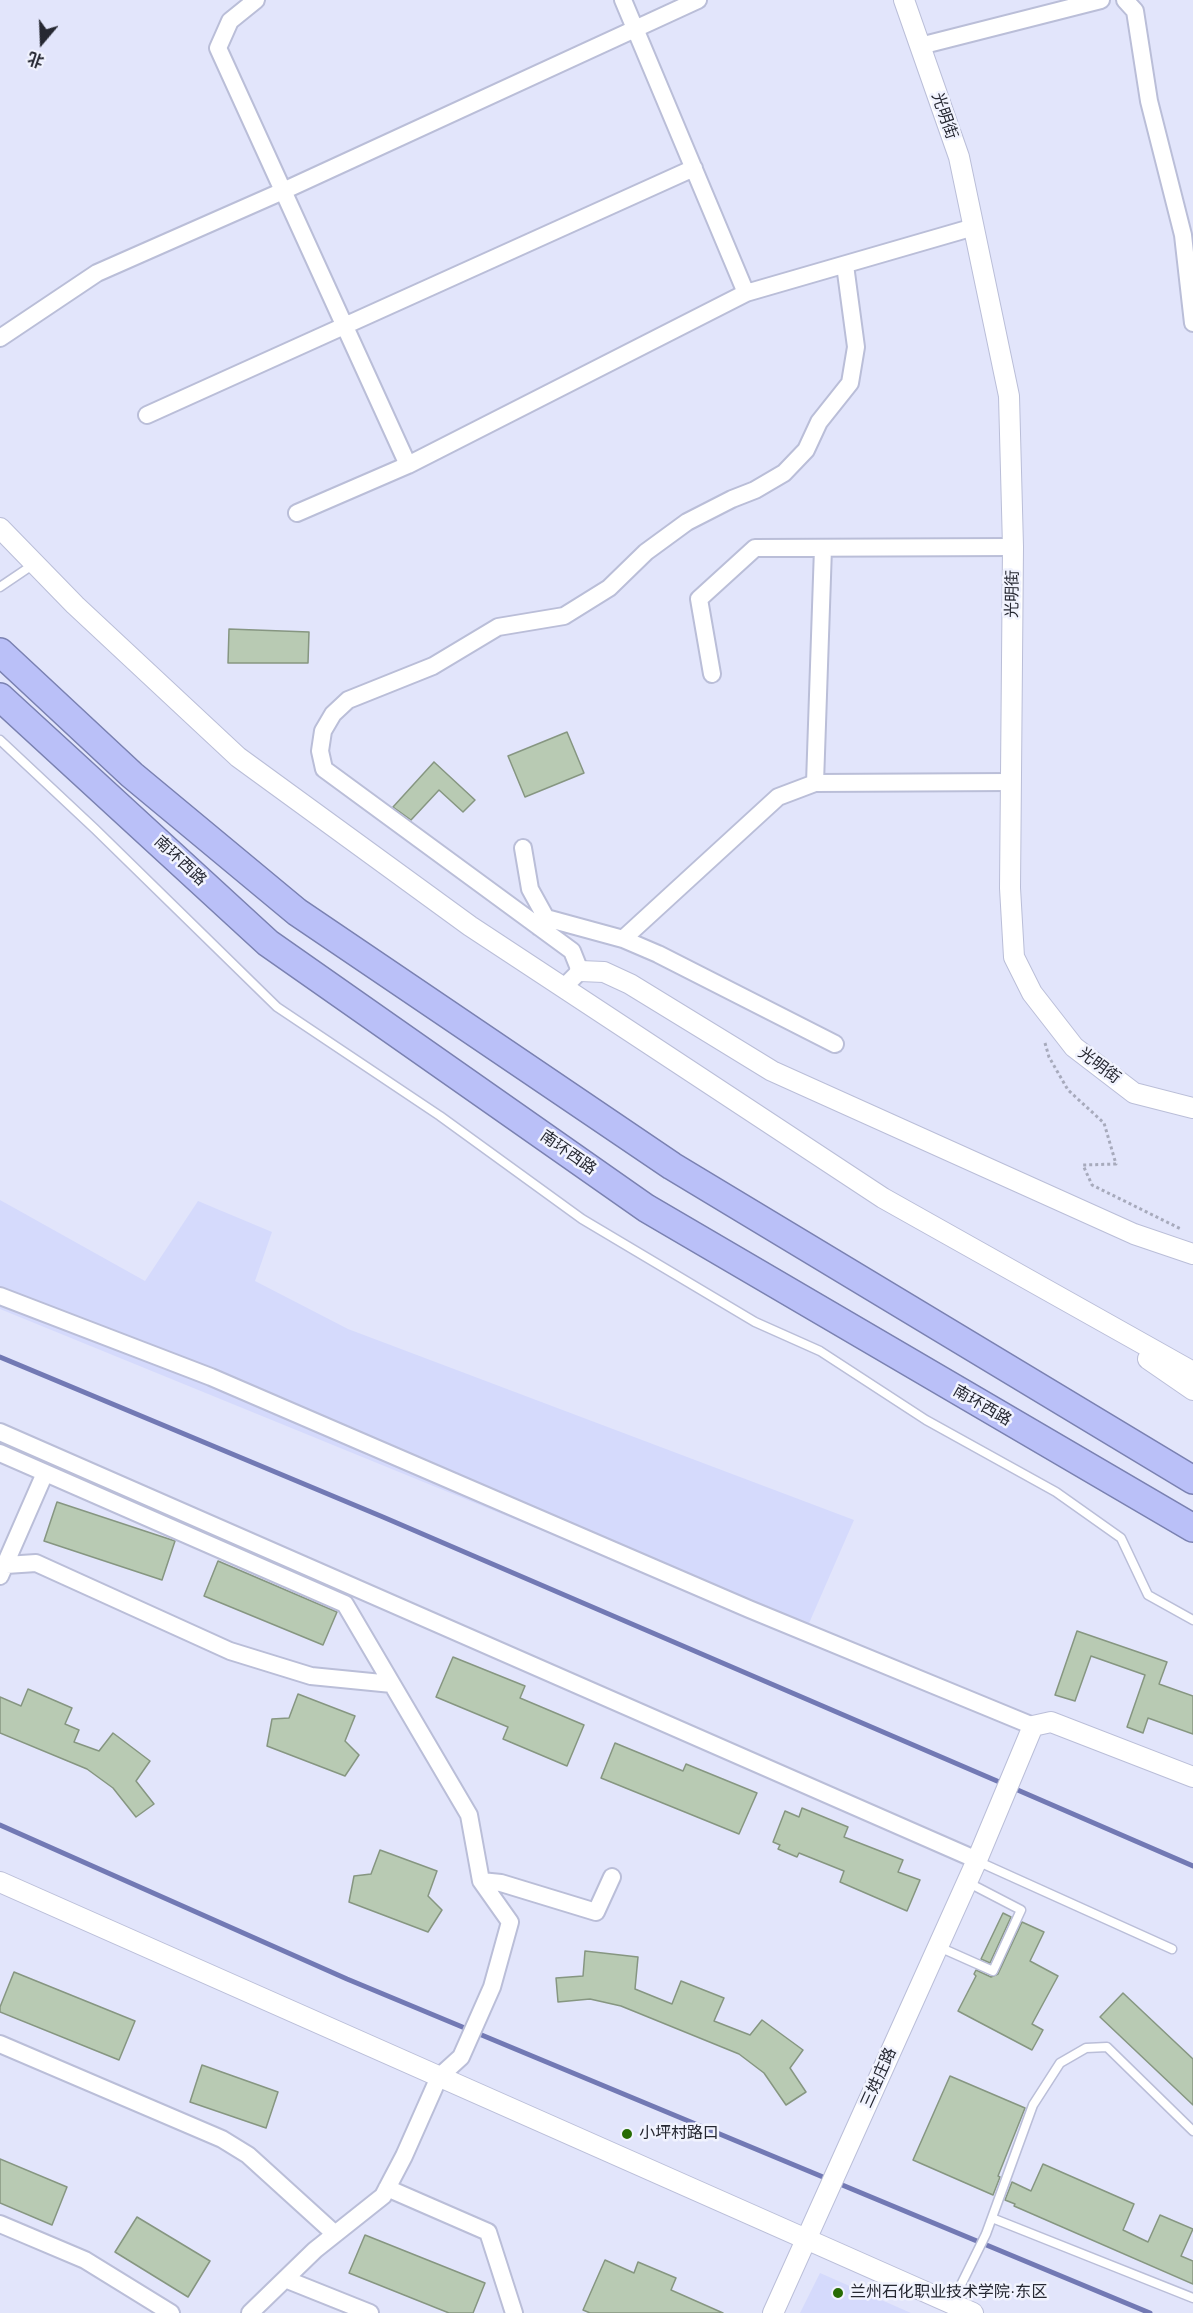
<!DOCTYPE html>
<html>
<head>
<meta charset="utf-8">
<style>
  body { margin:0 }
  #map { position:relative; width:1193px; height:2313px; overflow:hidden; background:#e2e5fb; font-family:Arial,"Noto Sans SC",sans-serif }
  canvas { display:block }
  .north { position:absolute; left:12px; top:12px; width:60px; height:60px; -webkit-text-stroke:4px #f1f3fe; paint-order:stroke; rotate:199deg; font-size:16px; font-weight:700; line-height:24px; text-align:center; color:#262832 }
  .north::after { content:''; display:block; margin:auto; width:21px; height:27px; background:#262832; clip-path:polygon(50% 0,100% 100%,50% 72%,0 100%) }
</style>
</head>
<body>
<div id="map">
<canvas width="1193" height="2313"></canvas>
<div class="north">北</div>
</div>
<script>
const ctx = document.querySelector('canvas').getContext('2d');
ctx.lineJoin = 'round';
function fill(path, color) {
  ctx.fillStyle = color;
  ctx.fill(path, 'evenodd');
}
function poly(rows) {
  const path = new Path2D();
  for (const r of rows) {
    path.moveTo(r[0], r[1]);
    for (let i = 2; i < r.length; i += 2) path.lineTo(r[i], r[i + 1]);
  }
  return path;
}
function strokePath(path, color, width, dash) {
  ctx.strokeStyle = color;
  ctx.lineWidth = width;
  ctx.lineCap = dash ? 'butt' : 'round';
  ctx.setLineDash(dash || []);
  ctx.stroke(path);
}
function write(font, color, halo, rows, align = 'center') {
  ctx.font = font + ' Arial,"Noto Sans SC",sans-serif';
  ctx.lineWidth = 5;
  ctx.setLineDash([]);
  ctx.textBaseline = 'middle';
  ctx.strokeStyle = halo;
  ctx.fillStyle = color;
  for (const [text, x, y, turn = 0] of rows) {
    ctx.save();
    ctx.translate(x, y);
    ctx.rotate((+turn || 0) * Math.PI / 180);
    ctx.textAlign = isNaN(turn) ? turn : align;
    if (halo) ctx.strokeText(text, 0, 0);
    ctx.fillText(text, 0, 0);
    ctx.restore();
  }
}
const built = poly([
  [0,1200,145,1281,198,1201,272,1232,255,1281,348,1329,854,1520,803,1637,0,1309],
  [820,2273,911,2313,800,2313]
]);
const stream = poly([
  [0,1357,383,1517,1004,1784],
  [1013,1788,1193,1866],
  [0,1825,347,1979,1150,2313]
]);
const building = poly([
  [229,629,309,632,308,663,228,663,229,629],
  [567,732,584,773,525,797,508,756,567,732],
  [434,762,475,800,463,812,439,790,411,820,393,807,434,762],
  [57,1502,175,1541,162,1580,44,1541,57,1502],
  [218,1561,337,1612,323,1645,204,1596,218,1561],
  [1077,1631,1167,1662,1159,1684,1193,1696,1193,1734,1148,1718,1143,1733,1127,1727,1145,1675,1091,1656,1075,1701,1055,1695,1077,1631],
  [453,1657,525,1686,520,1698,584,1725,567,1766,503,1739,508,1727,436,1697,453,1657],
  [28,1689,72,1708,65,1724,79,1730,74,1742,99,1751,113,1733,150,1761,136,1781,154,1804,136,1817,113,1788,87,1769,0,1733,0,1697,21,1706,28,1689],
  [298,1694,355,1716,345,1741,359,1755,345,1776,267,1746,272,1719,289,1718,298,1694],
  [615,1743,683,1771,686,1764,757,1793,739,1834,601,1778,615,1743],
  [802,1808,848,1827,844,1837,903,1860,898,1872,920,1880,907,1911,840,1882,844,1871,799,1853,797,1857,778,1849,780,1845,773,1842,785,1811,799,1817,802,1808],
  [380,1850,437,1871,428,1896,442,1910,428,1932,349,1902,354,1876,371,1874,380,1850],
  [1003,1913,1011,1917,990,1963,981,1959,1003,1913],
  [1022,1922,1044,1932,1030,1961,1058,1976,1032,2024,1043,2030,1032,2050,958,2011,976,1976,974,1974,976,1970,991,1977,998,1974,1022,1922],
  [585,1951,638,1957,635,1989,672,2004,681,1981,724,1998,714,2021,750,2035,762,2020,803,2050,790,2068,806,2092,786,2105,764,2073,739,2054,621,2006,590,1999,558,2002,556,1978,583,1976,585,1951],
  [14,1972,135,2021,119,2060,0,2012,0,2007,14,1972],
  [1123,1993,1193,2059,1193,2105,1100,2017,1123,1993],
  [202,2065,278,2092,266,2128,190,2102,202,2065],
  [950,2076,1025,2108,998,2176,1000,2177,993,2195,913,2160,950,2076],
  [0,2159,67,2187,52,2225,0,2203,0,2159],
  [1043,2164,1134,2204,1123,2230,1148,2242,1160,2215,1193,2229,1181,2256,1193,2261,1193,2284,1014,2206,1015,2204,1005,2200,1012,2182,1031,2191,1043,2164],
  [137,2217,210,2261,188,2297,115,2252,137,2217],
  [365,2235,485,2283,473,2313,449,2313,349,2273,365,2235],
  [605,2260,634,2273,638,2262,676,2278,671,2290,723,2313,590,2313,583,2310,605,2260]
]);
const path = poly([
  [1045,1043,1049,1057,1068,1090,1104,1123,1116,1164,1083,1165,1092,1185,1181,1229]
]);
const service = poly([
  [0,587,34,564],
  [0,740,95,829,277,1007,440,1116,582,1219,755,1322,820,1351,926,1420,1056,1492,1121,1538,1148,1595,1193,1620],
  [977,1861,1172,1949],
  [939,1947,993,1971,1021,1910,967,1882],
  [992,2218,1193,2298],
  [952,2303,986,2234,1033,2105,1060,2063,1086,2048,1107,2047,1193,2131]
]);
const minor = poly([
  [256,0,230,21,218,48,408,465],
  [623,0,746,293,974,227],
  [1125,0,1135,11,1149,101,1183,235,1193,323],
  [920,46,1101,0],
  [0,338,97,273,283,191,698,0],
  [147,415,694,168],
  [297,513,408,465,746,293],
  [712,674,699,599,755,548,1013,547],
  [815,783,823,548],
  [523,848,530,889,546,918],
  [539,927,546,918,623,939,658,954,835,1044],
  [623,939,778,797,815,783,1011,782],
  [564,987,580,971,572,951,324,769,320,751,323,731,333,714,348,700,433,666,498,627,564,616,609,588,646,552,687,522,732,499,755,490,784,473,806,450,819,422,850,383,856,347,845,265],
  [0,1296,211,1377,749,1609,1033,1726],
  [0,1432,977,1860],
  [0,1453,345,1604,469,1815,481,1881,510,1922,492,1987,461,2057,439,2077,404,2156,383,2196,315,2250,250,2313],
  [6,1565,36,1563,230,1651,311,1676,392,1684],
  [0,1576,45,1473],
  [481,1881,501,1883,596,1912,612,1877],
  [0,2044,222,2139,248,2155,335,2234],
  [387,2188,488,2232,514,2313],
  [0,2224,85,2260,171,2313],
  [285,2279,370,2313]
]);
const tertiary = poly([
  [904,0,959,157,1009,396,1013,547,1010,888,1014,957,1032,993,1074,1047,1134,1093,1193,1108],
  [0,528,75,605,238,757,470,926,883,1198,1193,1372],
  [580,971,604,972,630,984,772,1071,1134,1234,1193,1254],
  [1148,1359,1193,1390],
  [0,1882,973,2313],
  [773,2313,977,1860,1033,1726,1051,1722,1193,1777]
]);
const trunk = poly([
  [0,652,132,775,297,912,672,1166,1193,1480],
  [0,697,268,943,646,1208,1193,1528]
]);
const markers = [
  [627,2134,6,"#276c03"],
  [838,2293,6,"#276c03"]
];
const streetNames = [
  ["光明街",944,116,71],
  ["光明街",1013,594,-89],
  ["南环西路",180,861,43],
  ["光明街",1099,1066,37],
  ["南环西路",568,1153,35],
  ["南环西路",982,1406,30],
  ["三姓庄路",879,2078,-66]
];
const poiNames = [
  ["小坪村路口",639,2134],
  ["兰州石化职业技术学院·东区",850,2293]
];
fill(built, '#d5dafc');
strokePath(stream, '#7279b4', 5);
fill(building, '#b8cab3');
strokePath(building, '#869681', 1.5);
strokePath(service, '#babed8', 11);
strokePath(minor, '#babed8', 20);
strokePath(tertiary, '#babed8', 22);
strokePath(trunk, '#7a81b1', 30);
strokePath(path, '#a7aabc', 3, [3, 3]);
strokePath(service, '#fff', 8);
strokePath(minor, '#fff', 16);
strokePath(tertiary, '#fff', 20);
strokePath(trunk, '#bac0f8', 27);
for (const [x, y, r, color] of markers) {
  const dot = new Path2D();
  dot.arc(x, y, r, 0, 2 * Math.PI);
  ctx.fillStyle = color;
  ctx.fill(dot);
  strokePath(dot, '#f1f3fe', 2);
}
write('16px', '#262832', '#f1f3fe', streetNames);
write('16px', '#262832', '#f1f3fe', poiNames, 'left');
</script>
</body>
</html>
